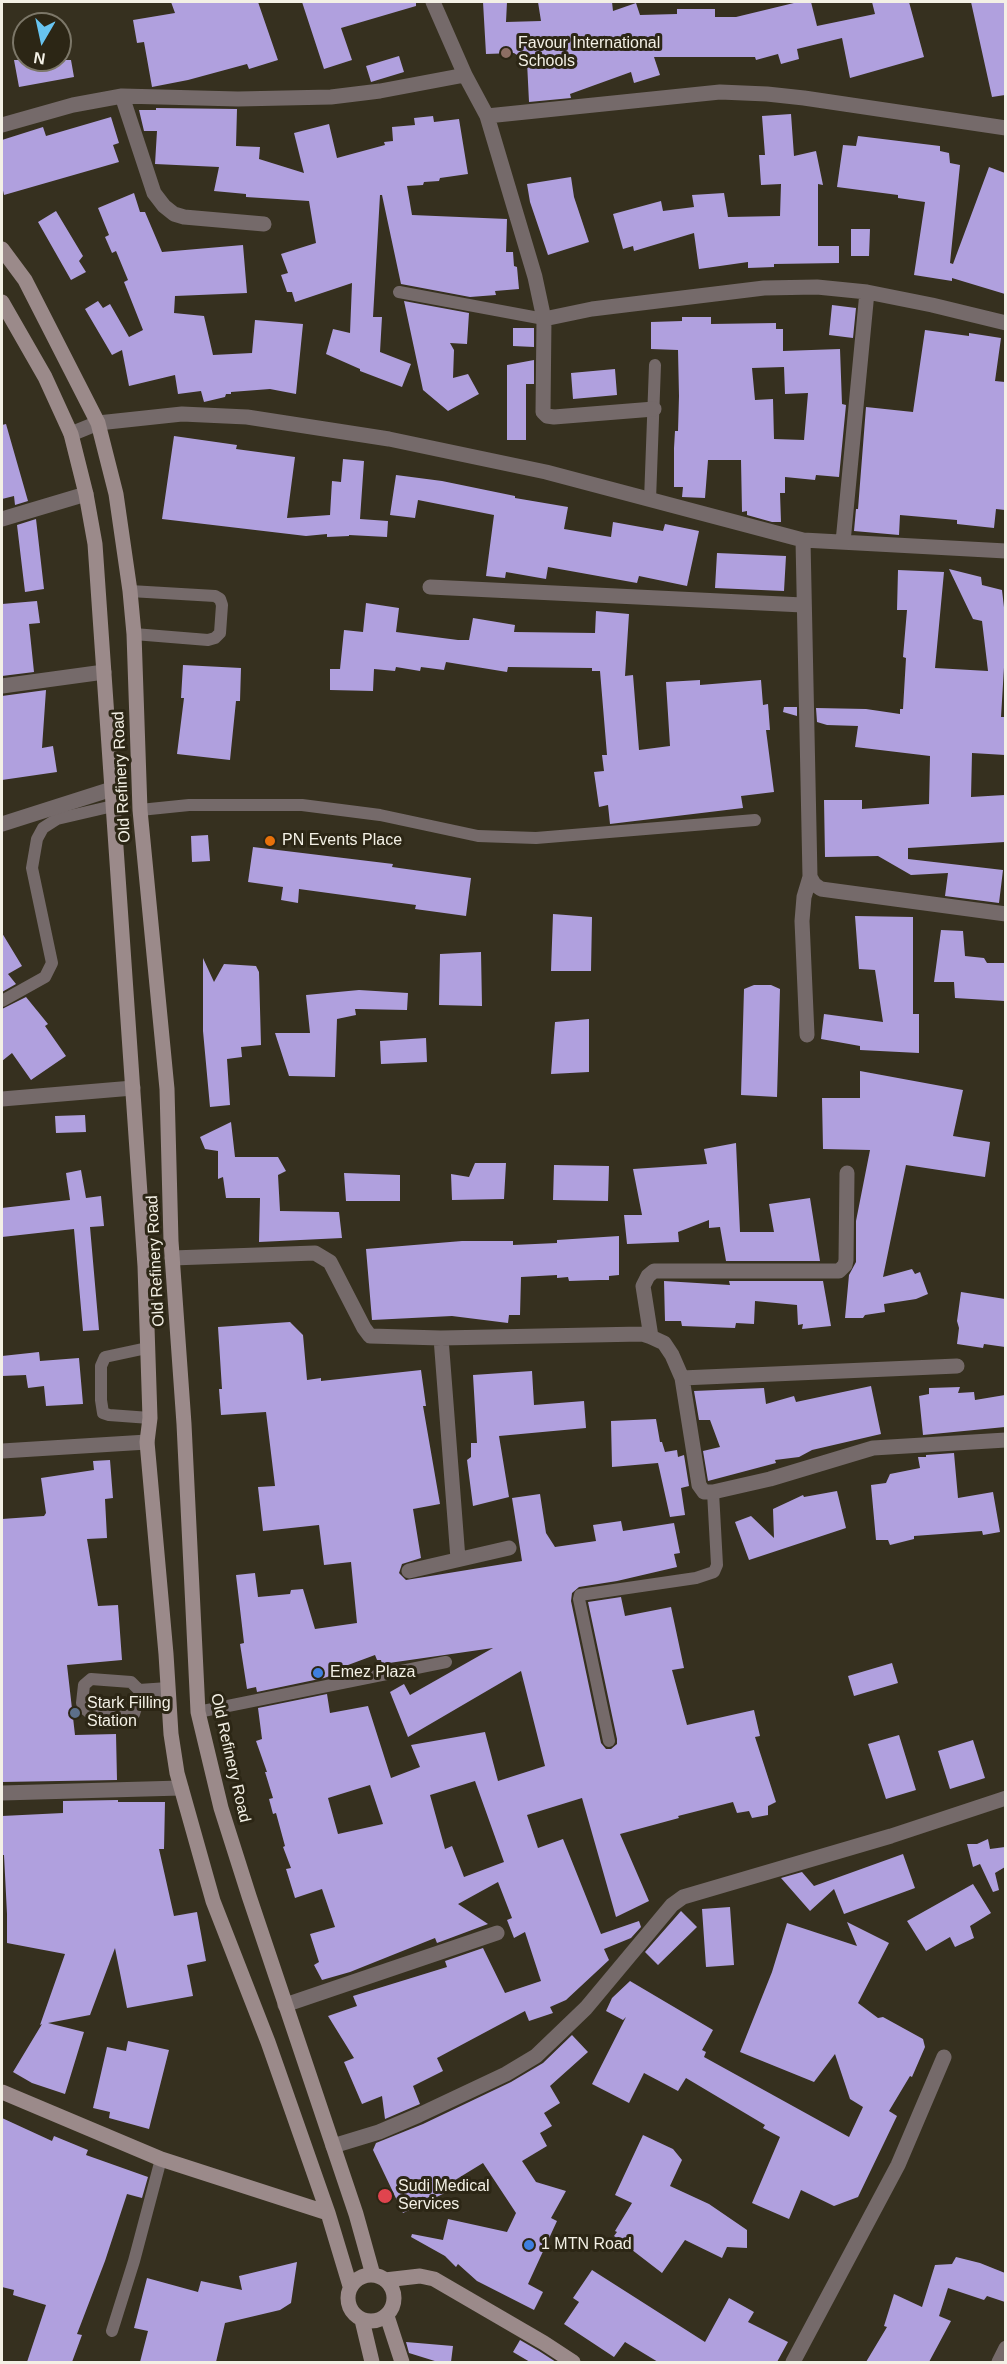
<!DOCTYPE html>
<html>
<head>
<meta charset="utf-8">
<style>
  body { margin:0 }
  #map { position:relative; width:1007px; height:2364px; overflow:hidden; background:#36301f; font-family:Arial,sans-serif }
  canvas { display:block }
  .frame { position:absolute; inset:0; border:3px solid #f3f0e5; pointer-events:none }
  .north { position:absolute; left:12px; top:12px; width:60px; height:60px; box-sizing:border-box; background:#2c2615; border:2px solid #7c7768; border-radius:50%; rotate:189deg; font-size:16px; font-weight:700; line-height:24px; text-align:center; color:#f3f0e5 }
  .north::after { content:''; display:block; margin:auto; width:21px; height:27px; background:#68c4f0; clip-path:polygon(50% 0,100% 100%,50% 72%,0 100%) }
</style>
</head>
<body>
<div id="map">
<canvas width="1007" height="2364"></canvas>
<div class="frame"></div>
<div class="north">N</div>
</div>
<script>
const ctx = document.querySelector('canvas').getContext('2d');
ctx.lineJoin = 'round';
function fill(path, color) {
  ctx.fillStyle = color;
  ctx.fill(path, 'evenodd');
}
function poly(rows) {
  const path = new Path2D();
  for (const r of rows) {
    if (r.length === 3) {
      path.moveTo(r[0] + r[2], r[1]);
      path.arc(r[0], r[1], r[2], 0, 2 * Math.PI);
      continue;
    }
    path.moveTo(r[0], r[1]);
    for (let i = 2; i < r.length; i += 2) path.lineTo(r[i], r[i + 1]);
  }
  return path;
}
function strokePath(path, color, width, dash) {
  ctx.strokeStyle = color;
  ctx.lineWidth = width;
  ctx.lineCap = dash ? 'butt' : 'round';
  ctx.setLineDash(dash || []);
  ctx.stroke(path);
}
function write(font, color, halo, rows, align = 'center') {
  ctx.font = font + ' Arial,sans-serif';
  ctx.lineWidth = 6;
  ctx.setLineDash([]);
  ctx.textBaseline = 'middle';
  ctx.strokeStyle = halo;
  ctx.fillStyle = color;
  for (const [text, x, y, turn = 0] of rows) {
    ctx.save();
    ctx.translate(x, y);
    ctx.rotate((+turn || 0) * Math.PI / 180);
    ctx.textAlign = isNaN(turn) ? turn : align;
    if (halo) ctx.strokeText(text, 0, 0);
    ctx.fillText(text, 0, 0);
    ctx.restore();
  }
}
const building = poly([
  [171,2,258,2,278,60,249,69,247,64,188,80,152,87,144,42,137,43,133,20,175,13],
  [302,2,416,2,416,6,341,28,352,60,324,69],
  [483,2,507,2,506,22,541,21,538,2,612,2,613,11,636,3,640,15,677,14,677,9,715,9,715,17,736,17,798,2,811,2,817,26,875,14,872,2,909,2,924,57,850,78,842,38,797,49,799,59,781,64,778,54,756,60,755,57,654,57,660,75,634,83,631,72,570,94,571,98,529,102,527,62,514,53,486,54],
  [971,2,1005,2,1005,95,992,97],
  [399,56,404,72,371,82,366,66],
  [14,60,71,60,74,77,19,87],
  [156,108,237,109,236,146,260,147,259,159,304,173,294,133,329,124,337,158,385,145,384,142,393,141,392,127,415,125,414,118,433,116,434,122,459,119,468,174,440,178,439,181,424,182,423,185,407,186,412,215,507,219,506,252,513,252,514,266,517,267,519,289,495,291,496,295,470,297,401,284,382,195,380,195,373,317,382,317,380,352,411,364,402,387,360,371,360,369,326,354,333,329,350,333,352,283,295,302,292,292,287,292,281,275,288,273,281,254,316,243,309,201,246,197,246,194,214,191,219,167,155,164,157,131,144,131,139,110,156,110],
  [791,114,794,156,816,151,823,185,818,184,818,246,839,246,839,263,774,264,774,267,748,268,748,262,699,269,694,233,634,251,633,246,623,249,613,214,661,201,663,211,694,207,692,195,724,193,728,217,780,216,781,184,761,185,759,155,765,155,762,116],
  [111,117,119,143,113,145,119,162,4,195,2,186,2,140,43,127,46,136],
  [858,136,940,146,940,151,949,153,950,163,960,165,950,263,953,264,989,167,1005,173,1005,294,952,278,952,281,914,275,925,202,898,198,898,195,837,187,843,145,856,146],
  [571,177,574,197,589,242,548,255,530,202,527,184],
  [134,193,140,212,145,212,162,252,243,245,247,293,175,296,174,313,204,316,213,355,252,353,255,320,303,324,296,394,270,389,231,392,231,394,226,394,225,397,204,402,201,391,178,394,175,375,129,386,122,350,112,355,85,309,98,301,103,308,110,304,129,337,143,330,124,282,128,280,116,251,112,253,105,237,109,235,98,208],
  [56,211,83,256,79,261,86,272,71,280,38,222],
  [851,229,870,229,869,256,851,256],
  [404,301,469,313,467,344,450,343,454,350,453,378,468,374,479,394,448,411,423,390],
  [832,305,856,308,853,338,829,335],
  [682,317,711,317,711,324,776,323,776,329,783,329,783,351,840,349,842,404,846,405,839,477,816,475,815,480,785,477,785,493,780,493,781,522,772,522,747,515,747,511,742,512,741,460,708,460,705,498,682,497,683,487,674,487,674,448,675,431,678,431,679,396,678,350,651,349,651,322,682,321],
  [784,367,785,394,808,393,804,440,774,439,773,399,755,400,752,368],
  [513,328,534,328,534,347,513,346],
  [925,330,969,336,969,333,1001,338,995,381,1005,382,1005,510,996,509,994,528,957,524,957,520,900,515,899,535,854,531,856,509,858,509,866,407,913,412],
  [534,360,534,384,526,384,526,440,507,440,507,365],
  [615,369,617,395,573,399,571,373],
  [6,424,28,501,15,505,14,496,2,499,2,425],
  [174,436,237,445,236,449,295,457,287,518,330,515,332,481,341,482,343,459,364,461,360,519,388,521,387,537,349,535,349,536,327,537,327,534,306,536,162,519],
  [396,475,442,481,515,496,515,498,568,507,564,529,611,537,613,522,663,531,665,524,699,531,687,586,639,576,637,583,548,567,546,579,506,572,505,578,486,576,494,515,418,500,415,518,390,515],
  [36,519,44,589,25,592,17,525],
  [717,553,786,556,784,591,715,588],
  [949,569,981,577,982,585,1002,590,1005,616,1005,651,1001,717,1005,717,1005,755,972,753,971,797,1005,795,1005,842,908,848,908,859,1003,870,999,903,945,896,948,873,911,875,878,856,825,857,824,800,862,800,862,809,929,804,930,756,855,747,858,726,827,725,817,722,816,708,866,709,900,714,900,709,903,709,906,658,903,657,907,610,897,610,898,570,944,572,935,668,988,671,982,621,973,619],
  [37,601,40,623,29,624,34,672,2,676,2,604],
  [366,603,399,608,396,632,458,640,469,640,473,618,515,625,514,632,595,633,596,611,629,614,625,676,633,675,639,750,670,746,666,682,700,680,700,685,761,680,763,705,768,704,770,730,766,730,774,792,741,796,743,808,610,824,608,805,599,807,594,772,604,771,602,755,607,755,600,671,592,671,592,668,508,667,507,672,446,662,444,670,421,667,420,671,396,667,395,671,374,669,373,691,330,690,330,669,340,669,344,630,363,632],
  [183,665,241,668,240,701,236,701,230,760,177,754,184,698,181,698],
  [46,690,42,748,53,746,57,772,2,780,2,696],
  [784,707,797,707,797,716,783,712],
  [208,835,210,861,192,862,191,836],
  [253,847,393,864,392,867,471,878,466,916,415,909,416,905,299,889,298,903,281,900,283,887,248,882],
  [553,914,592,917,591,971,551,971],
  [855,916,913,917,913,1014,919,1014,919,1053,860,1050,860,1046,821,1039,824,1014,883,1022,875,970,859,969],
  [941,930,963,931,965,956,984,958,987,963,1005,963,1005,1001,955,998,954,982,934,982],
  [2,933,22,966,8,974,16,984,2,992],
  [481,952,482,1006,439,1005,440,954],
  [203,958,214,982,224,964,256,966,259,972,261,1045,241,1047,242,1057,227,1059,230,1105,210,1107,203,1031],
  [754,985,771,985,780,989,777,1097,741,1095,744,989],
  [359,990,408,993,407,1010,355,1009,356,1015,337,1019,335,1077,289,1076,275,1033,310,1033,306,995],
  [26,997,48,1024,45,1026,66,1056,31,1080,12,1053,2,1061,2,1009],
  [589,1019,589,1072,551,1074,555,1022],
  [426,1038,427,1062,381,1064,380,1041],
  [860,1071,963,1090,953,1136,990,1142,985,1177,906,1165,883,1277,912,1269,915,1274,920,1272,928,1294,916,1299,884,1304,885,1312,865,1315,863,1318,845,1318,849,1275,856,1262,856,1221,870,1150,823,1149,822,1098,860,1098],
  [85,1115,86,1132,56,1133,55,1116],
  [231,1122,235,1157,278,1157,286,1171,278,1175,280,1211,339,1212,342,1238,259,1242,260,1198,226,1198,223,1177,218,1179,218,1151,205,1149,200,1137],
  [736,1143,740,1232,774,1232,769,1204,810,1198,820,1261,726,1261,720,1227,709,1228,709,1220,678,1232,679,1242,627,1244,624,1215,642,1215,633,1169,707,1164,704,1149],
  [475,1163,506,1163,504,1199,452,1200,451,1174,469,1177],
  [554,1165,609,1166,608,1201,553,1200],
  [81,1170,86,1198,101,1196,104,1226,90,1227,99,1330,83,1331,74,1229,2,1237,2,1208,70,1200,66,1173],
  [344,1173,400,1175,400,1201,346,1201],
  [619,1236,619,1275,609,1276,609,1280,599,1280,569,1281,568,1277,557,1278,557,1275,521,1277,520,1315,509,1315,508,1323,452,1316,372,1320,366,1249,462,1241,513,1241,513,1245,557,1243,557,1240],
  [664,1281,730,1285,729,1281,823,1281,831,1326,802,1329,803,1324,798,1325,797,1305,755,1301,754,1324,736,1323,735,1328,682,1326,681,1321,665,1321],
  [961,1292,1005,1299,1005,1347,984,1344,983,1348,957,1344,959,1328,957,1321],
  [290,1322,303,1335,307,1380,321,1378,321,1381,421,1370,426,1406,423,1406,440,1504,413,1509,421,1558,402,1564,399,1573,406,1580,522,1561,512,1498,540,1494,546,1533,555,1547,596,1541,593,1525,621,1521,623,1531,674,1523,680,1553,674,1554,677,1567,617,1581,579,1587,572,1593,571,1601,601,1743,606,1749,611,1749,617,1744,617,1739,588,1602,621,1597,625,1616,671,1607,684,1668,672,1670,687,1725,754,1710,760,1736,755,1737,776,1802,768,1806,768,1815,752,1818,749,1811,737,1813,733,1802,678,1816,679,1818,620,1834,649,1901,616,1917,582,1798,527,1815,538,1848,563,1839,601,1934,639,1921,641,1927,631,1938,604,1949,609,1960,566,2000,550,2007,553,2013,529,2021,525,2011,437,2058,443,2071,413,2086,420,2104,385,2119,382,2096,362,2104,344,2062,354,2058,328,2016,357,2006,353,1996,447,1967,445,1961,483,1948,505,1993,541,1981,525,1932,514,1938,507,1920,512,1918,498,1882,458,1904,488,1924,437,1943,435,1938,350,1972,322,1980,314,1965,319,1962,310,1934,335,1927,322,1889,295,1898,286,1869,291,1868,283,1847,285,1846,276,1813,273,1814,269,1799,273,1798,265,1772,267,1772,256,1741,262,1739,258,1708,327,1694,330,1713,368,1706,391,1778,420,1767,411,1745,485,1732,498,1781,545,1766,521,1671,408,1737,390,1692,404,1684,410,1695,493,1648,382,1664,381,1660,377,1660,375,1655,348,1665,329,1668,330,1676,324,1678,257,1692,256,1687,247,1689,240,1644,244,1643,236,1575,255,1573,258,1597,290,1594,291,1590,303,1589,315,1629,357,1623,351,1562,324,1565,319,1525,263,1531,258,1487,275,1486,266,1412,221,1415,219,1389,222,1389,218,1327],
  [475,1781,504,1862,464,1877,452,1846,445,1849,430,1795],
  [370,1785,383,1824,338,1834,328,1798],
  [39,1352,40,1361,79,1358,83,1404,46,1406,44,1386,28,1388,26,1375,2,1376,2,1356],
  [532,1371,534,1405,584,1401,586,1428,499,1436,509,1497,473,1506,467,1460,471,1457,471,1443,477,1443,473,1375],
  [871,1386,881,1434,812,1450,799,1457,775,1460,776,1463,708,1481,703,1451,720,1447,710,1420,699,1420,694,1391,764,1388,766,1404,794,1396,796,1402],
  [960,1387,958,1393,974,1392,975,1400,1005,1395,1005,1427,923,1435,919,1396,929,1394,929,1388],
  [656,1419,660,1442,662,1442,665,1452,677,1450,678,1457,684,1455,689,1486,681,1488,685,1515,670,1517,658,1463,612,1467,611,1421],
  [954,1453,958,1498,993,1492,1000,1532,983,1535,982,1531,914,1536,914,1539,890,1545,888,1540,876,1540,871,1485,886,1483,890,1474,920,1468,918,1457,926,1457,926,1455],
  [110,1460,113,1498,105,1499,107,1538,87,1539,98,1606,118,1605,122,1660,67,1665,75,1735,116,1734,117,1780,2,1782,2,1519,44,1516,46,1513,41,1478,94,1470,93,1461],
  [837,1491,846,1528,749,1560,735,1522,751,1516,774,1538,773,1509,803,1495,804,1497],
  [892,1663,898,1683,854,1696,848,1676],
  [899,1735,916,1790,886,1799,868,1744],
  [973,1740,985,1778,950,1789,938,1751],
  [118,1800,118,1802,165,1802,164,1849,159,1849,174,1916,197,1912,206,1961,187,1965,193,1996,127,2008,115,1948,90,2015,48,2023,84,2032,65,2094,32,2083,13,2072,42,2024,40,2025,65,1954,7,1943,7,1914,4,1855,2,1855,2,1816,63,1813,63,1801],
  [988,1839,990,1849,1005,1847,1005,1867,995,1873,999,1890,993,1892,980,1864,973,1867,967,1844,977,1844],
  [903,1854,915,1888,844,1914,834,1889,810,1911,781,1878,802,1872,814,1886],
  [973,1884,991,1913,970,1926,974,1938,955,1947,950,1937,926,1951,907,1921],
  [730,1907,734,1965,706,1967,702,1909],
  [681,1911,697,1927,658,1965,645,1952],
  [847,1922,889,1943,858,2003,878,2018,883,2017,923,2039,925,2047,912,2077,910,2076,889,2111,897,2116,858,2197,834,2206,801,2190,789,2219,752,2203,780,2137,763,2128,765,2125,686,2078,678,2091,644,2073,629,2103,592,2084,626,2017,623,2020,606,2011,612,1998,630,1981,713,2030,702,2050,706,2052,704,2057,849,2137,863,2107,850,2099,835,2054,814,2082,740,2052,772,1972,787,1923,857,1946],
  [572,2035,588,2052,550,2086,560,2103,544,2113,552,2126,540,2133,547,2146,522,2161,536,2182,566,2191,551,2218,557,2221,528,2284,543,2292,534,2310,477,2281,458,2264,456,2267,445,2256,411,2237,412,2234,443,2240,448,2219,507,2232,516,2213,483,2163,447,2185,449,2191,403,2213,373,2150,376,2143,423,2124,511,2082,543,2063],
  [128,2041,169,2050,149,2129,109,2118,110,2112,93,2108,107,2047,126,2051],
  [2,2118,52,2141,54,2136,88,2150,86,2155,148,2177,142,2198,127,2194,105,2261,77,2334,82,2335,72,2362,27,2362,46,2305,13,2295,14,2290,2,2287],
  [643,2135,673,2149,682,2160,670,2186,709,2204,747,2230,747,2248,727,2247,722,2258,685,2240,662,2273,614,2236,617,2232,615,2231,632,2203,615,2195],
  [956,2257,980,2263,1005,2273,1005,2302,987,2296,984,2300,948,2288,939,2316,951,2321,929,2362,866,2362,887,2327,884,2326,894,2294,922,2307,935,2265,952,2264],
  [297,2262,291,2303,280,2310,225,2323,216,2362,140,2362,148,2331,134,2328,147,2278,198,2292,201,2281,242,2290,239,2276],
  [592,2270,705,2342,729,2298,754,2312,748,2322,788,2342,777,2362,658,2362,625,2342,614,2357,564,2324,579,2302,573,2298],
  [520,2340,539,2351,556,2362,530,2362,513,2352],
  [406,2342,453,2346,451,2362,438,2362,409,2353]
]);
const lane = poly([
  [399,292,544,319],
  [650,500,655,365],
  [130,591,215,596,220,599,222,605,220,633,215,638,208,640,134,634],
  [140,810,189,805,302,805,380,815,478,836,536,838,755,820],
  [2,1001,45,977,52,963,32,868,37,839,43,828,57,819,113,806],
  [147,1348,105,1357,101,1366,101,1400,103,1413,109,1415,150,1418],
  [168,1688,139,1690,131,1682,91,1679,84,1685,82,1703,86,1710,92,1715,117,1717,134,1714,140,1695,169,1693],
  [198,1712,446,1662],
  [609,1741,579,1599,580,1595,696,1578,714,1572,717,1565,713,1492],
  [112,2331,134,2261,161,2159]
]);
const street = poly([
  [433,2,465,75,487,116,535,277,544,319,543,412,547,416,554,417,654,409],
  [122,96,154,193,164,206,174,214,184,217,264,224],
  [487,116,720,92,767,94,804,98,1006,128],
  [2,125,73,105,122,96,238,99,331,97,380,91,465,75],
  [544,319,592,309,764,288,817,287,867,292,932,305,1006,323],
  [71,434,98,423,182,414,247,417,389,439,546,472,803,540,1006,551],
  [2,519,86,494],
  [803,540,810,877,814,884,821,889,1006,914],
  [843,542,867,292],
  [430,587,803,605],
  [2,686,104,672],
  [2,824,112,789],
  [807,1035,802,921,804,897,810,877],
  [2,1099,133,1088],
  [172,1258,315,1253,330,1262,364,1328,370,1336,441,1338,642,1334,651,1337,664,1343,672,1355,682,1378,699,1485,704,1492,713,1492,770,1479,873,1448,1006,1440],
  [651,1337,643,1286,648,1276,654,1271,839,1271,845,1265,846,1260,847,1173],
  [441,1338,458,1559],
  [682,1378,957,1366],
  [2,1451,147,1442],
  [409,1571,509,1548],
  [2,1793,181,1788],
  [285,2005,497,1933],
  [333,2146,379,2132,419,2115,506,2074,536,2056,586,2008,672,1905,683,1897,891,1836,1006,1798],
  [793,2362,898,2165,944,2057],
  [999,2362,1006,2348]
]);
const secondary = poly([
  [2,249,25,280,98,423,116,494,130,591,134,634,140,810,167,1089,171,1241,184,1424,198,1712,221,1808,249,1896,356,2214,373,2275],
  [2,302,45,377,71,434,86,494,95,544,145,1266,150,1418,147,1442,166,1654,171,1734,177,1773,213,1901,268,2042,328,2213,350,2286],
  [2,2092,161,2159,328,2213],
  [371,2298,23],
  [385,2280,420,2276,434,2279,544,2343,573,2362],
  [387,2316,402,2362],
  [362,2320,372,2362]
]);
const markers = [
  [506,53,6,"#8d6e63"],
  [270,841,6,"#e8710a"],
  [318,1673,6,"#3f7fe0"],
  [75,1713,6,"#5c6f8a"],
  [385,2196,8,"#e0444e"],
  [529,2245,6,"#3f7fe0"]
];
const poiNames = [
  ["Favour International",518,44],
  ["Schools",518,62],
  ["PN Events Place",282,841],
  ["Emez Plaza",330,1673],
  ["Stark Filling",87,1704],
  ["Station",87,1722],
  ["Sudi Medical",398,2187],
  ["Services",398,2205],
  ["1 MTN Road",541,2245]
];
const streetNames = [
  ["Old Refinery Road",122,777,-93],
  ["Old Refinery Road",156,1261,-93],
  ["Old Refinery Road",230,1758,77]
];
fill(building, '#b0a0de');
strokePath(lane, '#756a6a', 12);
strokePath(street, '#756a6a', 15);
strokePath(secondary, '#9b8a8a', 15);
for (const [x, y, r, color] of markers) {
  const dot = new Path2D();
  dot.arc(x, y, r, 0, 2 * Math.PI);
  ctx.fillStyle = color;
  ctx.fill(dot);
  strokePath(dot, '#2c2615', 2);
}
write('16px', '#f3f0e5', '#2c2615', poiNames, 'left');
write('16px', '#f3f0e5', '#2c2615', streetNames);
</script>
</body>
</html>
